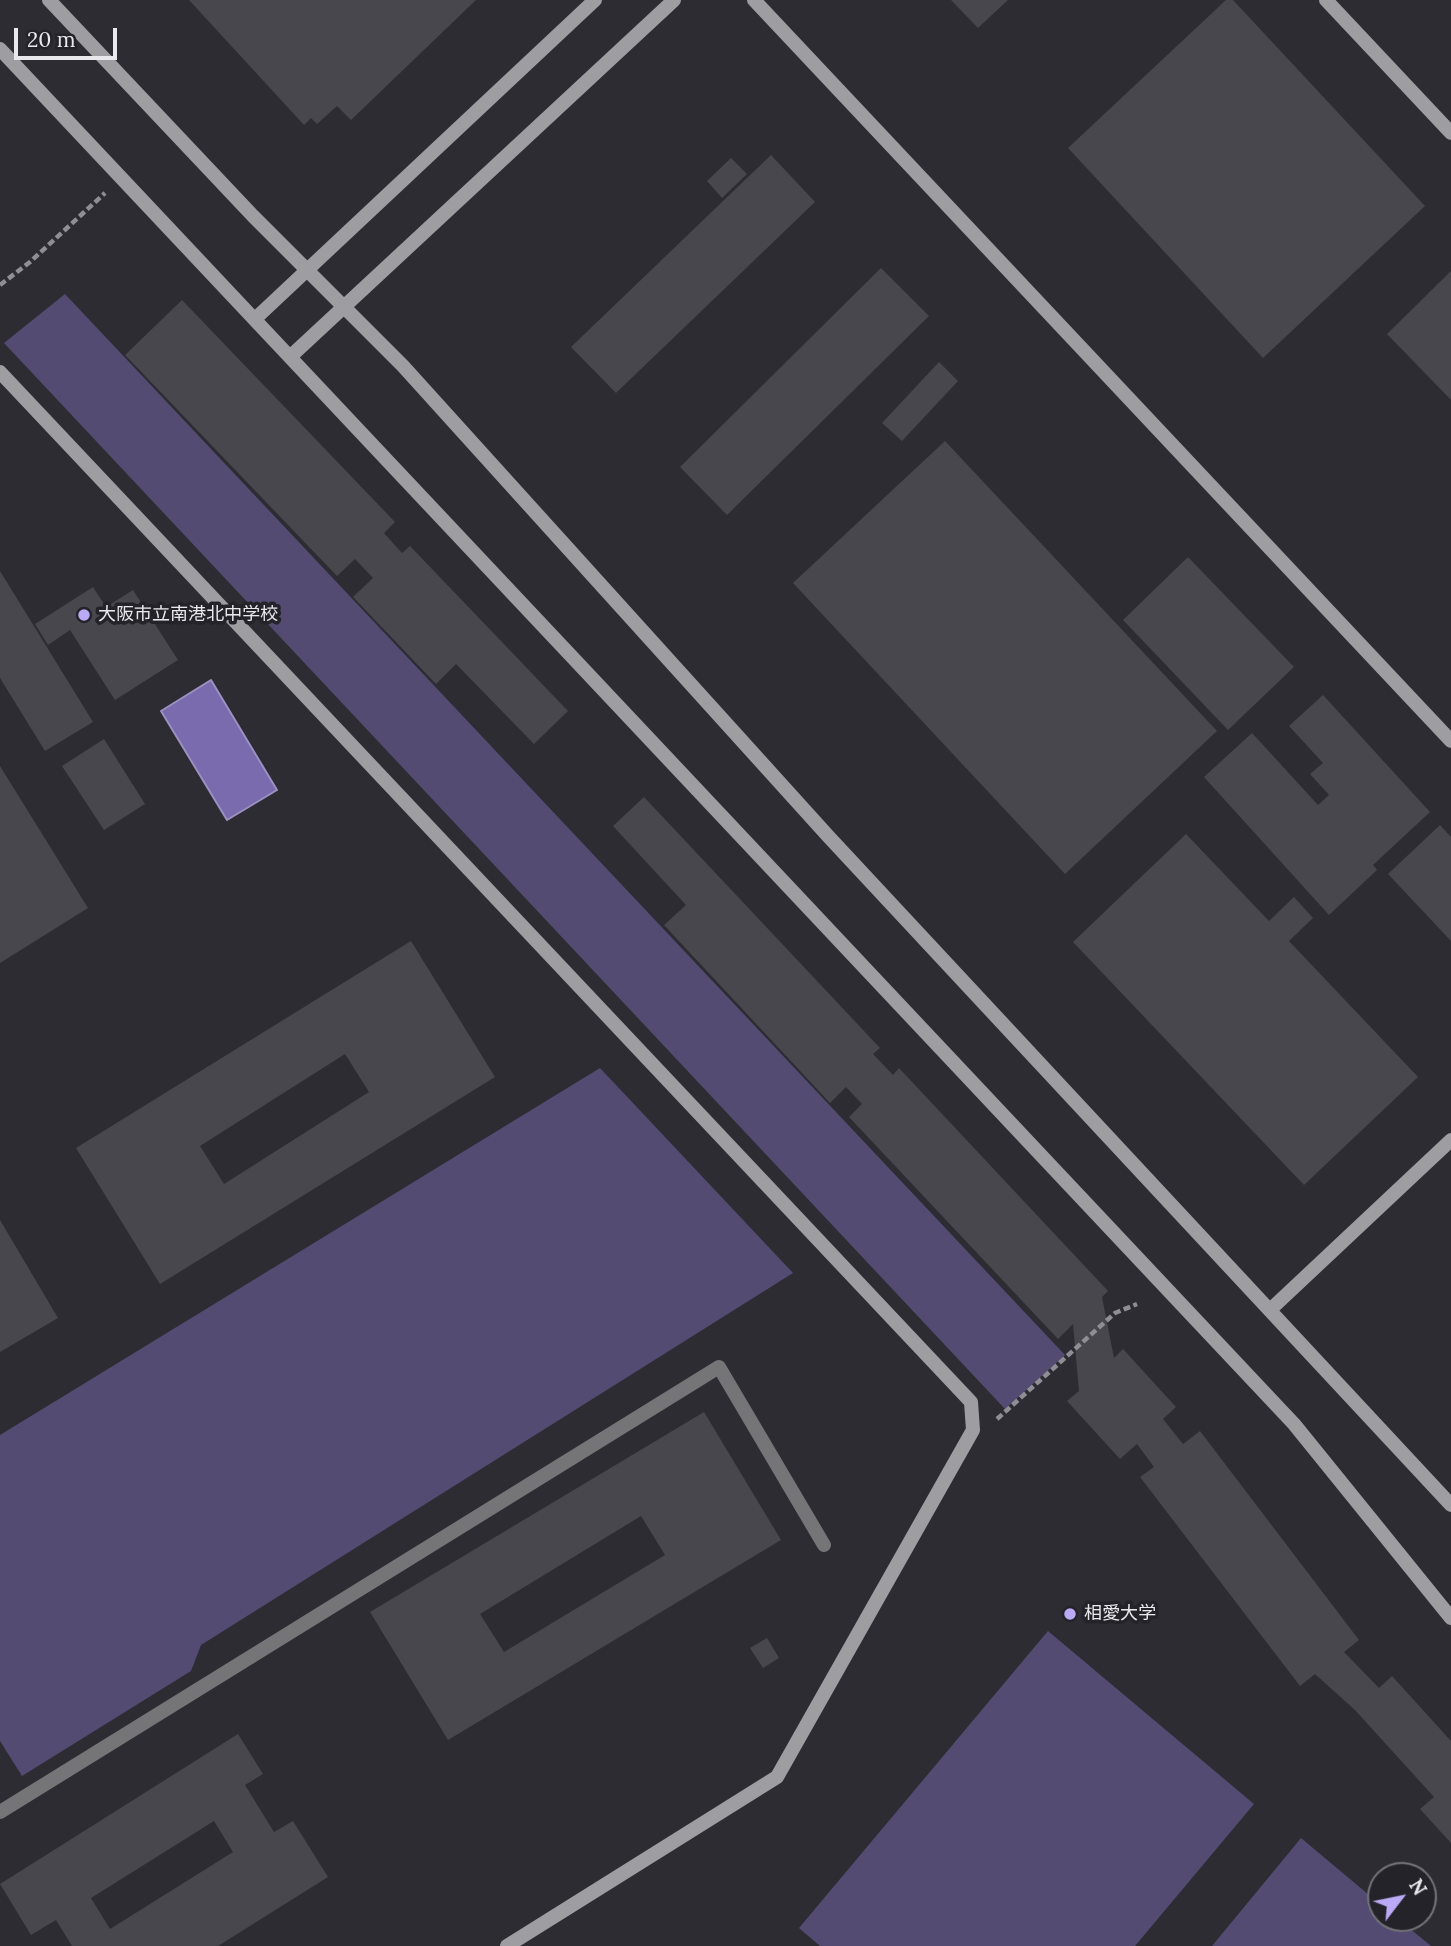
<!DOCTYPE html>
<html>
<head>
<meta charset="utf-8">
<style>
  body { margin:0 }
  #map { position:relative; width:1451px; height:1946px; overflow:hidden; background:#2d2c33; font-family:Lora,serif }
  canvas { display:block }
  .north { position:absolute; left:1367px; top:1862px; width:70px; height:70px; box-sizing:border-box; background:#242329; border:2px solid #737277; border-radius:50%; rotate:58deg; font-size:19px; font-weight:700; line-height:28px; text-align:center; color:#e9e8ec }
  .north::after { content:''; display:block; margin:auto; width:24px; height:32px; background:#baaaf6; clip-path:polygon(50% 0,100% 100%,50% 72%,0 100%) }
  .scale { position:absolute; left:14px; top:28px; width:103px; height:32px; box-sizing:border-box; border:4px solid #e9e8ec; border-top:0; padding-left:9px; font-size:21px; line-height:24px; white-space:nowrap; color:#e9e8ec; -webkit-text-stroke:5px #242329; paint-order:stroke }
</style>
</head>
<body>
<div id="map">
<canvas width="1451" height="1946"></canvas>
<div class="north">N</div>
<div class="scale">20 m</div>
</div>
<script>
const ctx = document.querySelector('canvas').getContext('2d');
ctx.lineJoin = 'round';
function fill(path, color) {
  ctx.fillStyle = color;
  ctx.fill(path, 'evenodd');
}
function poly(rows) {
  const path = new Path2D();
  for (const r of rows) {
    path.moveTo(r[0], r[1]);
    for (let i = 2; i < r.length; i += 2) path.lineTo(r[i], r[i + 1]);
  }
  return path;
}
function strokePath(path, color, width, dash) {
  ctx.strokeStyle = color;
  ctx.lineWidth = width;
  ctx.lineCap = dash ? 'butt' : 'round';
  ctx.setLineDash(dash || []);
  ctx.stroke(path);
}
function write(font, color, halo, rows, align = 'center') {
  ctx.font = font + ' Lora,"Noto Sans JP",serif';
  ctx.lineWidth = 7;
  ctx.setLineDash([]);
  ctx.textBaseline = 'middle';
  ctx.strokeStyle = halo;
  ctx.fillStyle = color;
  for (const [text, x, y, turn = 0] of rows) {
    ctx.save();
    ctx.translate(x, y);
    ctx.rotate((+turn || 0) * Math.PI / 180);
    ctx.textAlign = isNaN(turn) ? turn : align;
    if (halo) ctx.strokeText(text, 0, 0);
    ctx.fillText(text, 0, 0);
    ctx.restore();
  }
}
const green = poly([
  [65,294,1065,1355,1005,1409,4,343],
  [600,1068,793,1273,201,1645,191,1671,22,1776,0,1741,0,1435],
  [1048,1631,1254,1804,1135,1946,820,1946,799,1928],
  [1301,1838,1381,1905,1381,1918,1397,1918,1431,1946,1212,1946]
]);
const water = poly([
  [211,680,277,790,227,820,161,711,211,680]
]);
const building = poly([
  [189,0,476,0,351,120,337,106,317,124,311,118,304,125],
  [951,0,1008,0,978,28],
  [1226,0,1233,0,1425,206,1263,358,1068,148],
  [771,155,815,202,616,393,571,347],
  [731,158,747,174,722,198,707,181],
  [881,268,929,316,727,515,680,467],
  [1451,271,1451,400,1387,334],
  [182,300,395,522,384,533,402,553,410,546,568,711,534,744,456,664,436,684,353,597,373,578,355,559,337,576,125,355],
  [939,362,958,381,902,441,882,423],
  [945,441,1217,731,1065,874,793,583],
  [1188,557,1294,667,1228,730,1123,620],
  [0,571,93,722,45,751,0,678],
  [93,587,106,607,133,590,178,660,115,700,70,630,48,645,35,624],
  [1323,695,1430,812,1373,865,1377,870,1329,915,1204,777,1252,733,1318,805,1329,795,1310,774,1323,763,1289,726],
  [104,739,145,804,104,830,62,766],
  [0,766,88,908,0,963],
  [644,797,880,1048,873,1054,893,1075,899,1068,1108,1291,1102,1297,1114,1358,1123,1349,1176,1407,1163,1419,1183,1444,1200,1431,1359,1640,1344,1652,1379,1688,1392,1676,1451,1741,1451,1843,1420,1809,1434,1797,1355,1710,1315,1674,1300,1686,1140,1477,1154,1467,1137,1444,1120,1459,1067,1401,1079,1391,1073,1324,1058,1339,849,1117,862,1104,846,1087,830,1103,664,925,686,905,613,826],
  [1440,825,1451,837,1451,941,1388,874],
  [1186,834,1269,921,1294,897,1313,918,1289,941,1418,1077,1304,1185,1073,942],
  [411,941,495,1077,160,1284,76,1148],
  [345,1054,369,1092,224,1184,200,1146],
  [0,1220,58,1318,0,1352],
  [704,1412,781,1540,448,1740,370,1612],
  [641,1516,665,1555,504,1652,480,1614],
  [767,1638,779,1658,763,1668,750,1648],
  [238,1734,263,1774,245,1785,274,1832,293,1821,328,1877,218,1946,72,1946,56,1920,31,1935,0,1884],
  [214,1821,233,1852,110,1929,91,1898]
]);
const path = poly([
  [0,285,30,262,105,193],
  [997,1419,1115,1313,1137,1304]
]);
const street = poly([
  [0,1812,719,1367,824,1545]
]);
const secondary = poly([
  [49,0,253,216,403,366,828,836,1451,1505],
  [754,0,1451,741],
  [1326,0,1451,133],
  [0,49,1294,1424,1451,1618],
  [256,318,595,0],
  [291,356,674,0],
  [0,372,971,1402,973,1430,777,1777,507,1946],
  [1271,1309,1451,1140]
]);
const markers = [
  [84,615,7,"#baaaf6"],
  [1070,1614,7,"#baaaf6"]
];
const poiNames = [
  ["大阪市立南港北中学校",98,615],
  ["相愛大学",1084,1614]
];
fill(green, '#534b71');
fill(water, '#7a6bae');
strokePath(water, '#9b90c1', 2);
fill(building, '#48474e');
strokePath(path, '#8f8e94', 4.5, [7, 3.5]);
strokePath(street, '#757578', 14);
strokePath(secondary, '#9e9da2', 14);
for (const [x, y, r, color] of markers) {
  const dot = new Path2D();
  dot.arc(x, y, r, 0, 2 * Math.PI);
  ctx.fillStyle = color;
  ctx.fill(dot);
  strokePath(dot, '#242329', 2.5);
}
write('18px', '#e9e8ec', '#242329', poiNames, 'left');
</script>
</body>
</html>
